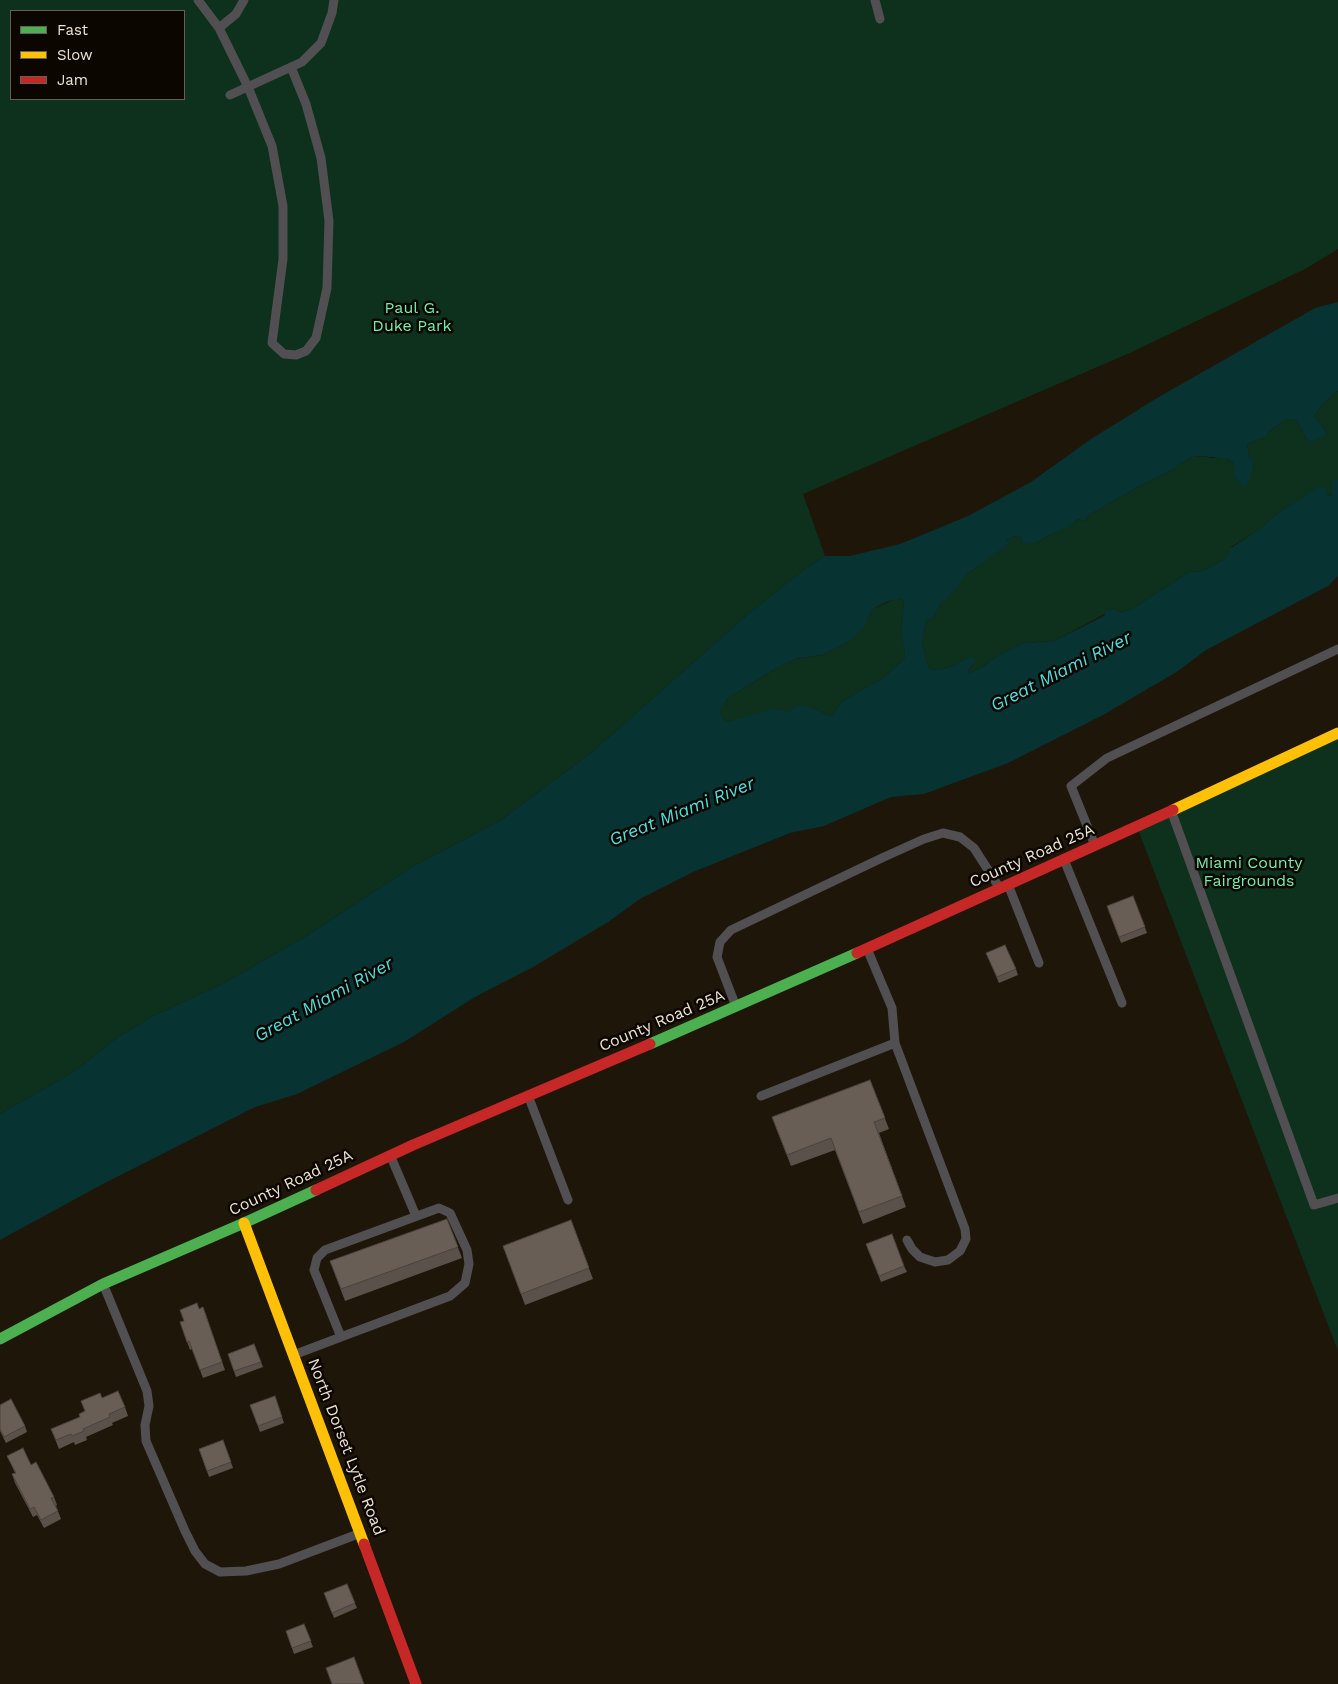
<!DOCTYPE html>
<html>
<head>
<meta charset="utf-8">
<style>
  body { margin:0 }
  #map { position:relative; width:1338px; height:1684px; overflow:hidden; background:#1e1608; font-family:"Work Sans",sans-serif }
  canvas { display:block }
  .legend { position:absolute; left:10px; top:10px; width:175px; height:90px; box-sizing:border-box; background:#0b0600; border:1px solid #655f54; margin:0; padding:6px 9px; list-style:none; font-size:15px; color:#ece4d3 }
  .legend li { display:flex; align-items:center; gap:10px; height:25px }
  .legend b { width:25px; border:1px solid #655f54 }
</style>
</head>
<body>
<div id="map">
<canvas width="1338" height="1684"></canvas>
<ul class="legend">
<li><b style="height:6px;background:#4caf50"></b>Fast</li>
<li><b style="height:6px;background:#ffc107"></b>Slow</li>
<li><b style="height:6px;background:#c62828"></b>Jam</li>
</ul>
</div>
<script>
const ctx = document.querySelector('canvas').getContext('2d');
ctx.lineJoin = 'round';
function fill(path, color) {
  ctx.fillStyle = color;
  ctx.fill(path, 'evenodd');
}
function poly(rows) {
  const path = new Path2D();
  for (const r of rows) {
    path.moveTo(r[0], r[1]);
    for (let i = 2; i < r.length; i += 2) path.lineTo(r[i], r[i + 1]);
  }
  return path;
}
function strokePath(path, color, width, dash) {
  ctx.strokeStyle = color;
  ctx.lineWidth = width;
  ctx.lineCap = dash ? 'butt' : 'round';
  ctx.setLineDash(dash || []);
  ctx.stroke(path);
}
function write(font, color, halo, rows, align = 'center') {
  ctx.font = font + ' "Work Sans",sans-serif';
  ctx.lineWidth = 5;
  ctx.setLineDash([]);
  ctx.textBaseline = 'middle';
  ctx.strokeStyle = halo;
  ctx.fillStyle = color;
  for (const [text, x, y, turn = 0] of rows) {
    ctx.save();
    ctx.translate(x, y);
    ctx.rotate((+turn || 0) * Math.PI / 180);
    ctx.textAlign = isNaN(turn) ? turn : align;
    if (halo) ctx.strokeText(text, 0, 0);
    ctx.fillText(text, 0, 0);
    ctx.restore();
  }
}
const green = poly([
  [0,0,1338,0,1338,249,1307,268,1132,352,803,494,825,556,802,571,747,615,591,753,501,820,412,867,303,938,222,984,151,1017,118,1037,75,1071,0,1114],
  [11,11,184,11,184,99,11,99],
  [1338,391,1338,480,1332,480,1332,495,1330,496,1327,495,1296,502,1278,513,1258,530,1231,547,1232,551,1223,560,1203,571,1189,572,1132,609,1121,612,1114,609,1054,641,1023,643,999,655,982,667,970,673,968,671,973,665,972,657,953,666,936,670,929,669,922,644,926,621,933,618,942,601,967,574,1009,543,1006,540,1016,536,1036,543,1049,535,1058,532,1063,527,1068,528,1078,519,1085,521,1089,515,1151,480,1175,469,1178,465,1192,457,1202,456,1213,458,1224,457,1234,463,1234,475,1250,473,1254,463,1250,458,1247,444,1266,437,1269,432,1284,420,1291,419,1297,421,1308,441,1327,433,1315,416,1322,404],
  [900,597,904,602,901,634,905,650,904,659,883,678,841,702,833,715,830,716,809,706,788,712,747,718,728,722,723,719,720,713,720,707,728,698,775,669,795,659,822,655,847,643,866,624,869,616,873,609],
  [1338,733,1338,1351,1137,827]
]);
const water = poly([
  [1338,302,1338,391,1322,404,1315,416,1327,433,1323,438,1317,438,1313,443,1308,441,1297,421,1291,419,1284,420,1269,432,1266,437,1247,444,1250,458,1253,460,1254,463,1247,486,1243,486,1238,481,1234,475,1234,463,1228,459,1202,456,1192,457,1178,465,1175,469,1151,480,1089,515,1085,521,1078,519,1068,528,1063,528,1058,532,1049,535,1036,543,1023,544,1022,538,1016,536,1006,540,1010,543,967,574,946,600,942,601,933,618,926,621,922,644,929,669,936,670,953,666,972,656,976,660,968,671,970,673,982,667,999,655,1023,643,1054,641,1104,616,1107,610,1114,609,1121,612,1132,609,1189,572,1203,571,1223,560,1231,551,1231,548,1258,530,1278,513,1321,486,1326,489,1327,495,1330,496,1332,495,1332,480,1338,480,1338,576,1328,586,1206,650,1178,671,1105,714,1008,763,924,794,891,797,824,826,790,833,693,872,640,899,608,922,533,967,475,997,404,1042,297,1094,255,1107,101,1185,0,1240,0,1114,75,1071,118,1037,151,1017,222,984,303,938,412,867,501,820,591,753,747,615,802,571,825,556,850,556,900,544,968,516,1031,482,1091,439,1157,398,1315,308],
  [901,598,904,602,901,634,905,650,904,659,883,678,841,702,833,715,830,716,809,706,799,705,788,712,772,709,728,722,723,719,720,713,721,707,728,698,775,669,795,659,822,655,847,643,867,624,869,616,873,609,886,602]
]);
const lane = poly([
  [198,0,219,28,248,87,272,146,283,206,283,259,272,343,284,354,296,355,306,351,316,338,327,288,329,221,321,158,306,104,291,67],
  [875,0,880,19],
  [219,28,236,14,244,0],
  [230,95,302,62,321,43,332,13,334,0],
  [1172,813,1314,1205,1338,1198],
  [1094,843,1071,786,1107,758,1338,649],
  [1065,862,1122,1003],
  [1009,887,1039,963],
  [868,951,892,1008,895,1043,965,1229,966,1239,960,1251,948,1260,935,1262,920,1257,912,1249,907,1240],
  [735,1004,717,957,720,942,731,930,884,857,924,839,943,833,960,837,974,848,999,887],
  [761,1096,895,1043],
  [529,1098,568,1200],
  [391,1157,416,1216],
  [104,1286,147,1391,149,1406,145,1425,146,1441,185,1531,195,1551,205,1564,220,1572,246,1571,279,1564,358,1534],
  [296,1354,341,1337,450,1296,465,1283,469,1264,467,1250,450,1213,439,1208,325,1250,317,1258,314,1270,341,1337]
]);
const fast = poly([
  [650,1044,857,953],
  [0,1339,103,1284,244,1223,316,1190]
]);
const slow = poly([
  [1173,810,1338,733],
  [244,1223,364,1544]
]);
const jam = poly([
  [857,953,1173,810],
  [316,1190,413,1145,650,1044],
  [364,1544,416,1684]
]);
const wall = poly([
  [1133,896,1147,933,1121,943,1107,906],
  [986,953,1016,969,1018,975,999,983],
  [870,1080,889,1129,879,1133,906,1207,863,1224,835,1150,791,1166,772,1117],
  [447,1219,462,1258,345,1301,330,1261],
  [571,1220,593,1279,525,1305,503,1246],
  [866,1244,904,1266,907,1272,881,1282],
  [203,1307,225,1370,203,1378,192,1349,190,1350,180,1322,184,1321,199,1309],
  [254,1344,263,1367,236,1377,228,1354],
  [275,1396,284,1423,260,1432,250,1405],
  [102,1398,125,1407,128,1416,112,1423,113,1425,86,1437,87,1440,75,1445,74,1442,59,1449,51,1429,80,1417,85,1411,81,1401],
  [0,1405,25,1426,27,1432,6,1443,0,1431],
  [223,1440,233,1468,209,1477,199,1449],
  [7,1456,31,1465,54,1497,57,1505,56,1506,61,1519,44,1528,37,1515,33,1517,15,1483,12,1474,15,1473],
  [347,1584,357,1608,334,1618,324,1593],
  [304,1624,313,1647,294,1654,286,1631]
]);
const building = poly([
  [1133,896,1145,927,1119,937,1107,906,1133,896],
  [1005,945,1016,969,997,977,986,953,1005,945],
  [870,1080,885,1118,874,1122,902,1196,859,1212,831,1138,787,1155,772,1117,870,1080],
  [447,1219,458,1247,341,1289,330,1261,447,1219],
  [571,1220,589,1268,521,1294,503,1246,571,1220],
  [892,1234,904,1266,879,1276,866,1244,892,1234],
  [197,1303,199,1309,203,1307,222,1362,200,1370,189,1341,187,1342,180,1322,184,1321,180,1310,197,1303],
  [254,1344,261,1362,234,1371,228,1354,254,1344],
  [118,1391,125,1407,109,1414,110,1417,83,1429,84,1431,72,1436,71,1434,56,1440,51,1429,80,1417,79,1414,85,1411,81,1401,100,1393,102,1398,118,1391],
  [275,1396,282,1417,258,1426,250,1405,275,1396],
  [11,1399,25,1426,4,1437,0,1429,0,1405,11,1399],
  [223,1440,231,1462,207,1471,199,1449,223,1440],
  [23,1448,31,1465,36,1462,54,1497,51,1498,58,1511,41,1520,34,1507,30,1509,12,1474,16,1473,7,1456,23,1448],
  [347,1584,355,1603,332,1613,324,1593,347,1584],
  [304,1624,311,1641,292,1648,286,1631,304,1624],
  [354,1657,364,1684,332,1684,326,1668,354,1657]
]);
const parkNames = [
  ["Paul G.",412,308],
  ["Duke Park",412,326],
  ["Miami County",1249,863],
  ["Fairgrounds",1249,881]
];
const streetNames = [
  ["County Road 25A",1032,856,-24],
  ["County Road 25A",662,1021,-23],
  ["County Road 25A",291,1183,-25],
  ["North Dorset Lytle Road",346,1447,69]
];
const waterNames = [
  ["Great Miami River",1061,672,-27],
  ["Great Miami River",682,812,-22],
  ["Great Miami River",324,1000,-29]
];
fill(green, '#0d311c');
fill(water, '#083333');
strokePath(lane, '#514f51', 9);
strokePath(fast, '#4caf50', 11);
strokePath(slow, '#ffc107', 11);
strokePath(jam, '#c62828', 11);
fill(wall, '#5a514a');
fill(building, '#695e56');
strokePath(building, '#4a423c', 1);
write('16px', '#74efa7', '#0b0600', parkNames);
write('16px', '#ece4d3', '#0b0600', streetNames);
write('italic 18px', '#50dfdf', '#0b0600', waterNames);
</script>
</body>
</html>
